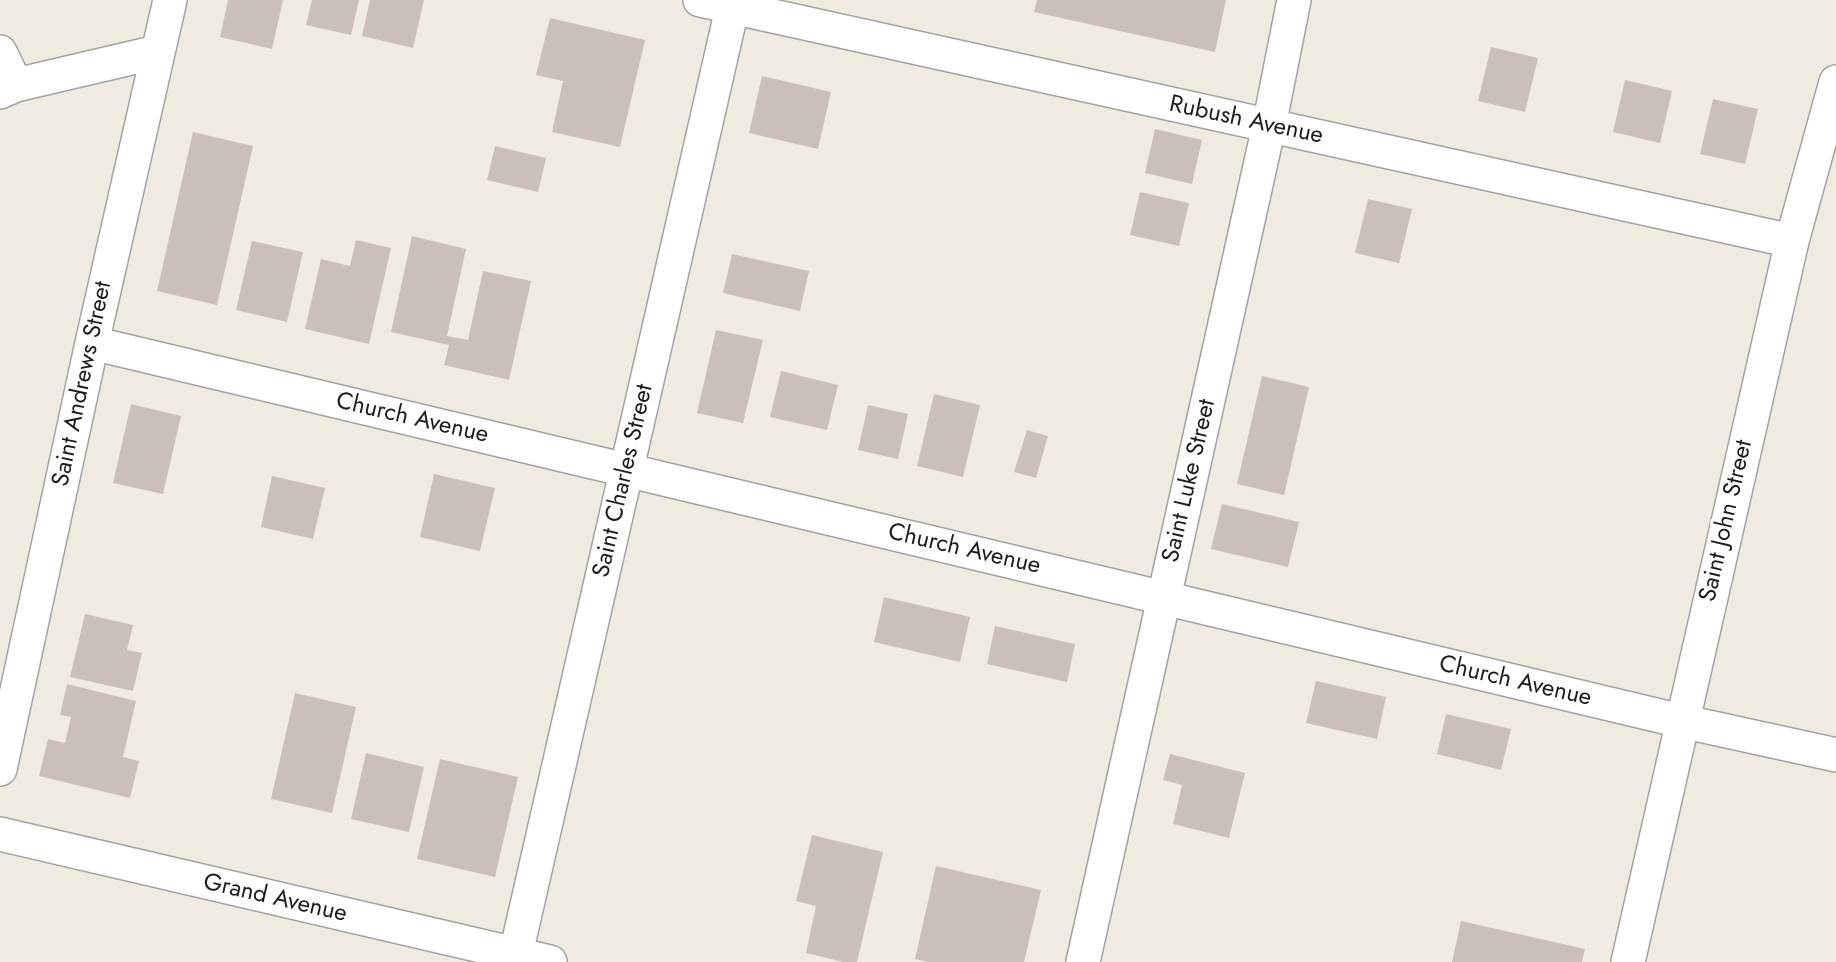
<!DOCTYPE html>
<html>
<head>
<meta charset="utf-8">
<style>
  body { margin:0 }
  canvas { display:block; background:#efebe1 }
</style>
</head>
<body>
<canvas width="1836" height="962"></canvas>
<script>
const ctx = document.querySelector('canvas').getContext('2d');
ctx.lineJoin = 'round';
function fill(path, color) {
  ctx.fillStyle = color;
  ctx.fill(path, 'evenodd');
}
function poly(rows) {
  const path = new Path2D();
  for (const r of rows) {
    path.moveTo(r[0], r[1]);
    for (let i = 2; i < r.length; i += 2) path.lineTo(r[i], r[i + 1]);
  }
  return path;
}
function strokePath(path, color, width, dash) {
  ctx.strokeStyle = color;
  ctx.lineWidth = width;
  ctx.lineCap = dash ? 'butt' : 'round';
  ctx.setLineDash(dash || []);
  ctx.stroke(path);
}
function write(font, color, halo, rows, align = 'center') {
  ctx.font = font + ' Jost,sans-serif';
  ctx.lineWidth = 6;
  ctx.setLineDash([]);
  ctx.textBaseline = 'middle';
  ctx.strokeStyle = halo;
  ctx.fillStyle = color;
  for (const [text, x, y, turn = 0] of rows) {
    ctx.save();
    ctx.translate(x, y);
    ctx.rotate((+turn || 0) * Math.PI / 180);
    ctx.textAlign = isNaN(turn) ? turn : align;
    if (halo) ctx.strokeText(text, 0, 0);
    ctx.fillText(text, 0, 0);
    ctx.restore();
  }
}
const building = poly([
  [228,0,283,0,272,49,220,37],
  [312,0,359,0,351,35,306,25],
  [370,0,424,0,413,48,362,36],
  [1037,0,1226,0,1215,52,1034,12],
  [550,18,645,40,620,147,552,132,563,81,536,75],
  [1491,47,1538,58,1525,112,1478,101],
  [762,76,831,92,818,149,749,133],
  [1625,80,1672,91,1660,143,1613,132],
  [1713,99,1758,109,1745,164,1700,154],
  [1155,129,1202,140,1192,184,1145,173],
  [193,132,253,146,217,305,157,291],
  [495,146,546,158,538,192,487,180],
  [1140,192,1189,203,1179,246,1130,235],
  [1368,199,1412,209,1399,263,1355,253],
  [412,236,466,249,447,336,468,340,483,271,531,281,509,380,444,365,449,345,391,332],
  [356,240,391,248,369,344,305,329,321,259,350,266],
  [252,241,303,252,287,322,236,310],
  [732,254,809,271,800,311,723,293],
  [716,330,763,340,743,423,697,413],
  [781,371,838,385,827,430,770,417],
  [1262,376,1309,387,1284,495,1237,484],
  [934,394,980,405,963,477,917,466],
  [131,404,181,416,163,494,113,483],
  [868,405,908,414,898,459,858,450],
  [1027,430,1048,436,1036,478,1014,472],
  [434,474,495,488,480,551,420,537],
  [272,476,325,488,313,539,261,527],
  [1222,504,1299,522,1288,567,1211,549],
  [884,597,970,617,960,662,874,642],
  [85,614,133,625,127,650,142,653,133,691,70,677],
  [995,626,1075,644,1067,682,987,664],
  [1316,681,1386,697,1377,739,1306,723],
  [67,684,136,701,123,757,139,761,130,798,39,776,48,739,65,743,71,717,60,715],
  [295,693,356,707,332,813,271,799],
  [1446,714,1511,729,1501,770,1437,754],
  [366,753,424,767,409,832,351,819],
  [1170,754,1245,773,1229,838,1173,824,1182,785,1163,780],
  [440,759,518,777,495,877,417,859],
  [812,835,883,852,857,962,843,962,806,953,816,906,796,901],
  [936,866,1041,890,1024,962,928,962,915,959],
  [1461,921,1585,949,1582,962,1452,962]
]);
const minor = poly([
  [700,0,1792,241],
  [0,52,16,85],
  [0,92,16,85,157,52],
  [92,343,1681,721,1836,755],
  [0,769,92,343,170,0],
  [0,834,550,962],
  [514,962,734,0],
  [1083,962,1269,126,1294,0],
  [1628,962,1792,241,1836,82]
]);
const streetNames = [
  ["Rubush Avenue",1246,121,12],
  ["Saint Andrews Street",83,384,-78],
  ["Church Avenue",412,419,13],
  ["Saint Charles Street",624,481,-77],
  ["Saint Luke Street",1190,481,-77],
  ["Saint John Street",1727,521,-77],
  ["Church Avenue",964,550,13],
  ["Church Avenue",1515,682,13],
  ["Grand Avenue",275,899,13]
];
fill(building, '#cbc0b7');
strokePath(minor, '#a3a3a3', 36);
strokePath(minor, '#fff', 33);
write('24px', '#1c1c1c', '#fff', streetNames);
</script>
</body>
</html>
